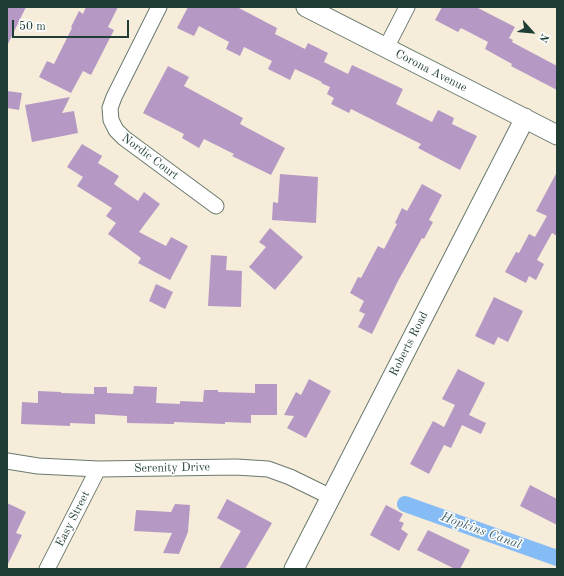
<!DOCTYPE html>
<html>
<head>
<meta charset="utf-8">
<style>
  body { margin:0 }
  #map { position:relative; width:564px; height:576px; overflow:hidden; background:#f5ecd9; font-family:"Old Standard TT",serif }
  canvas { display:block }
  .frame { position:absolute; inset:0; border:8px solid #1f3d34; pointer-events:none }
  .north { position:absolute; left:512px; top:12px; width:40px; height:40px; -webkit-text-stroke:3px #fff; paint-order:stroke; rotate:117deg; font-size:11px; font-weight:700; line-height:16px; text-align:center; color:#1f3d34 }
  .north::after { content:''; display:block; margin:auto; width:14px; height:18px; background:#1f3d34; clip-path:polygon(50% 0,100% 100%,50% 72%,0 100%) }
  .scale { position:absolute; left:12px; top:20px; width:117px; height:18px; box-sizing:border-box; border:2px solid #1f3d34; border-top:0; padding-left:5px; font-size:12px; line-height:14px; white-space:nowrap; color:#1f3d34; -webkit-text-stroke:3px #fff; paint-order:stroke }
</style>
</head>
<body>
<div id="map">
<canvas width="564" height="576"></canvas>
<div class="frame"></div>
<div class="north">N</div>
<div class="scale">50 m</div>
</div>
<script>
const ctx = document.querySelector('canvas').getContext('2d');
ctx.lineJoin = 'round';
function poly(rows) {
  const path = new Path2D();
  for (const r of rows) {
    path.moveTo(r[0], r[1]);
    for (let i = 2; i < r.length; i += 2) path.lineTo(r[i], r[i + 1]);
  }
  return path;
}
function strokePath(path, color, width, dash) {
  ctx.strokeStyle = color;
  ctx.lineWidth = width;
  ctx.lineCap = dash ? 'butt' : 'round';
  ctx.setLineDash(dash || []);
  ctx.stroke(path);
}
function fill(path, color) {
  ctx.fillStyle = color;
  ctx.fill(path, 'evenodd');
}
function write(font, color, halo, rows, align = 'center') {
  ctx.font = font + ' "Old Standard TT",serif';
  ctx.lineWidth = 3;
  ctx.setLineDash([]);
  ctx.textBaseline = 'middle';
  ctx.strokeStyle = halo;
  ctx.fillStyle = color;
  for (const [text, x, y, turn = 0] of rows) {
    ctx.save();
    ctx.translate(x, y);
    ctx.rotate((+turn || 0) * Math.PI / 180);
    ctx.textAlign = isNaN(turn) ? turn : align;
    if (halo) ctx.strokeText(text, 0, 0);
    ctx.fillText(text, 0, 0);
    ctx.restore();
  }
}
const canal = poly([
  [405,504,557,558]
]);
const building = poly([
  [7,7,26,7,7,46],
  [86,7,118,7,108,27,114,30,91,75,83,71,71,93,39,77,47,61,54,64,72,28,71,27,79,11,83,14],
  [188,7,237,7,277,28,275,34,305,49,308,43,328,53,324,62,348,74,352,65,403,89,396,104,432,122,438,110,454,118,452,124,477,136,460,170,418,148,421,144,351,109,349,113,331,104,334,98,327,94,330,87,321,83,322,82,295,69,290,80,268,69,272,61,244,47,240,56,226,49,229,42,199,26,194,36,177,28],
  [442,7,476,7,515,27,509,38,513,40,512,42,557,66,557,90,511,66,512,64,485,49,488,42,461,28,458,32,435,20],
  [168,66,189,77,184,86,243,118,240,124,285,148,271,175,232,156,234,154,204,139,199,148,182,138,184,134,143,113],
  [7,91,22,93,19,110,7,108],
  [70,97,62,113,74,111,78,133,32,142,25,105],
  [82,144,102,156,98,163,119,176,114,184,138,201,144,192,160,204,139,232,166,246,171,237,188,246,170,280,138,263,141,258,108,234,116,223,106,216,112,208,77,186,83,177,67,167],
  [557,172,557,236,552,233,537,260,544,264,536,280,529,276,526,283,505,272,516,252,519,253,529,234,535,237,547,216,536,211],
  [280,174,318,177,316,223,272,220,273,202,278,203],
  [422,184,442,195,429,220,433,222,424,239,422,238,398,281,372,334,358,327,365,314,359,311,364,301,350,293,358,277,361,278,378,246,384,249,397,224,395,223,402,208,407,211],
  [270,228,303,257,275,290,249,267,266,247,259,242],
  [211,255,227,256,226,270,242,271,241,307,208,306],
  [156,284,173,292,165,309,149,301],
  [494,297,523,311,508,342,498,337,494,345,475,336],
  [458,369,485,383,469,415,486,423,481,434,462,425,451,448,444,445,429,474,410,464,433,421,444,427,455,405,442,399],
  [309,379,331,391,306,438,287,428,294,416,284,415,296,392,301,395],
  [255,384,277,384,277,415,251,415,251,423,225,422,225,424,174,422,174,424,127,423,127,416,95,414,95,424,70,423,70,426,21,424,22,402,38,403,38,391,61,392,61,393,94,394,94,387,107,387,107,393,133,394,134,386,157,387,156,403,180,404,180,401,203,402,204,390,218,390,218,392,255,393],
  [530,485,557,499,557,525,520,506],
  [227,499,272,523,245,569,219,569,241,531,217,518],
  [7,503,26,512,16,533,22,535,7,566],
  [175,504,190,505,188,532,179,554,163,553,172,533,134,531,136,510,171,512],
  [386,505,403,514,399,521,404,523,401,529,408,534,399,551,370,535],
  [428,530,470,550,460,569,455,569,417,550]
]);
const minor = poly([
  [159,7,114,97,110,108,111,120,116,130,124,138,216,206],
  [386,48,407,7],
  [7,461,38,466,98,469,236,467,268,469,290,477,331,497],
  [47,569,98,469]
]);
const tertiary = poly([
  [306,7,557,135],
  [294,569,525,118]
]);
const streetNames = [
  ["Corona Avenue",431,71,27],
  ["Nordic Court",150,157,37],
  ["Roberts Road",409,344,-63],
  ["Serenity Drive",172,468,-1],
  ["Easy Street",73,519,-63]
];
const waterNames = [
  ["Hopkins Canal",481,531,20]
];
strokePath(canal, '#85bcf5', 16);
fill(building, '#b599c4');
strokePath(minor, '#6a7a6e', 17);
strokePath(tertiary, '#6a7a6e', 21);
strokePath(minor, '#fff', 15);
strokePath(tertiary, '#fff', 19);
write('12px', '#1f3d34', '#fff', streetNames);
write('italic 13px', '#3e636e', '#fff', waterNames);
</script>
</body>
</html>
